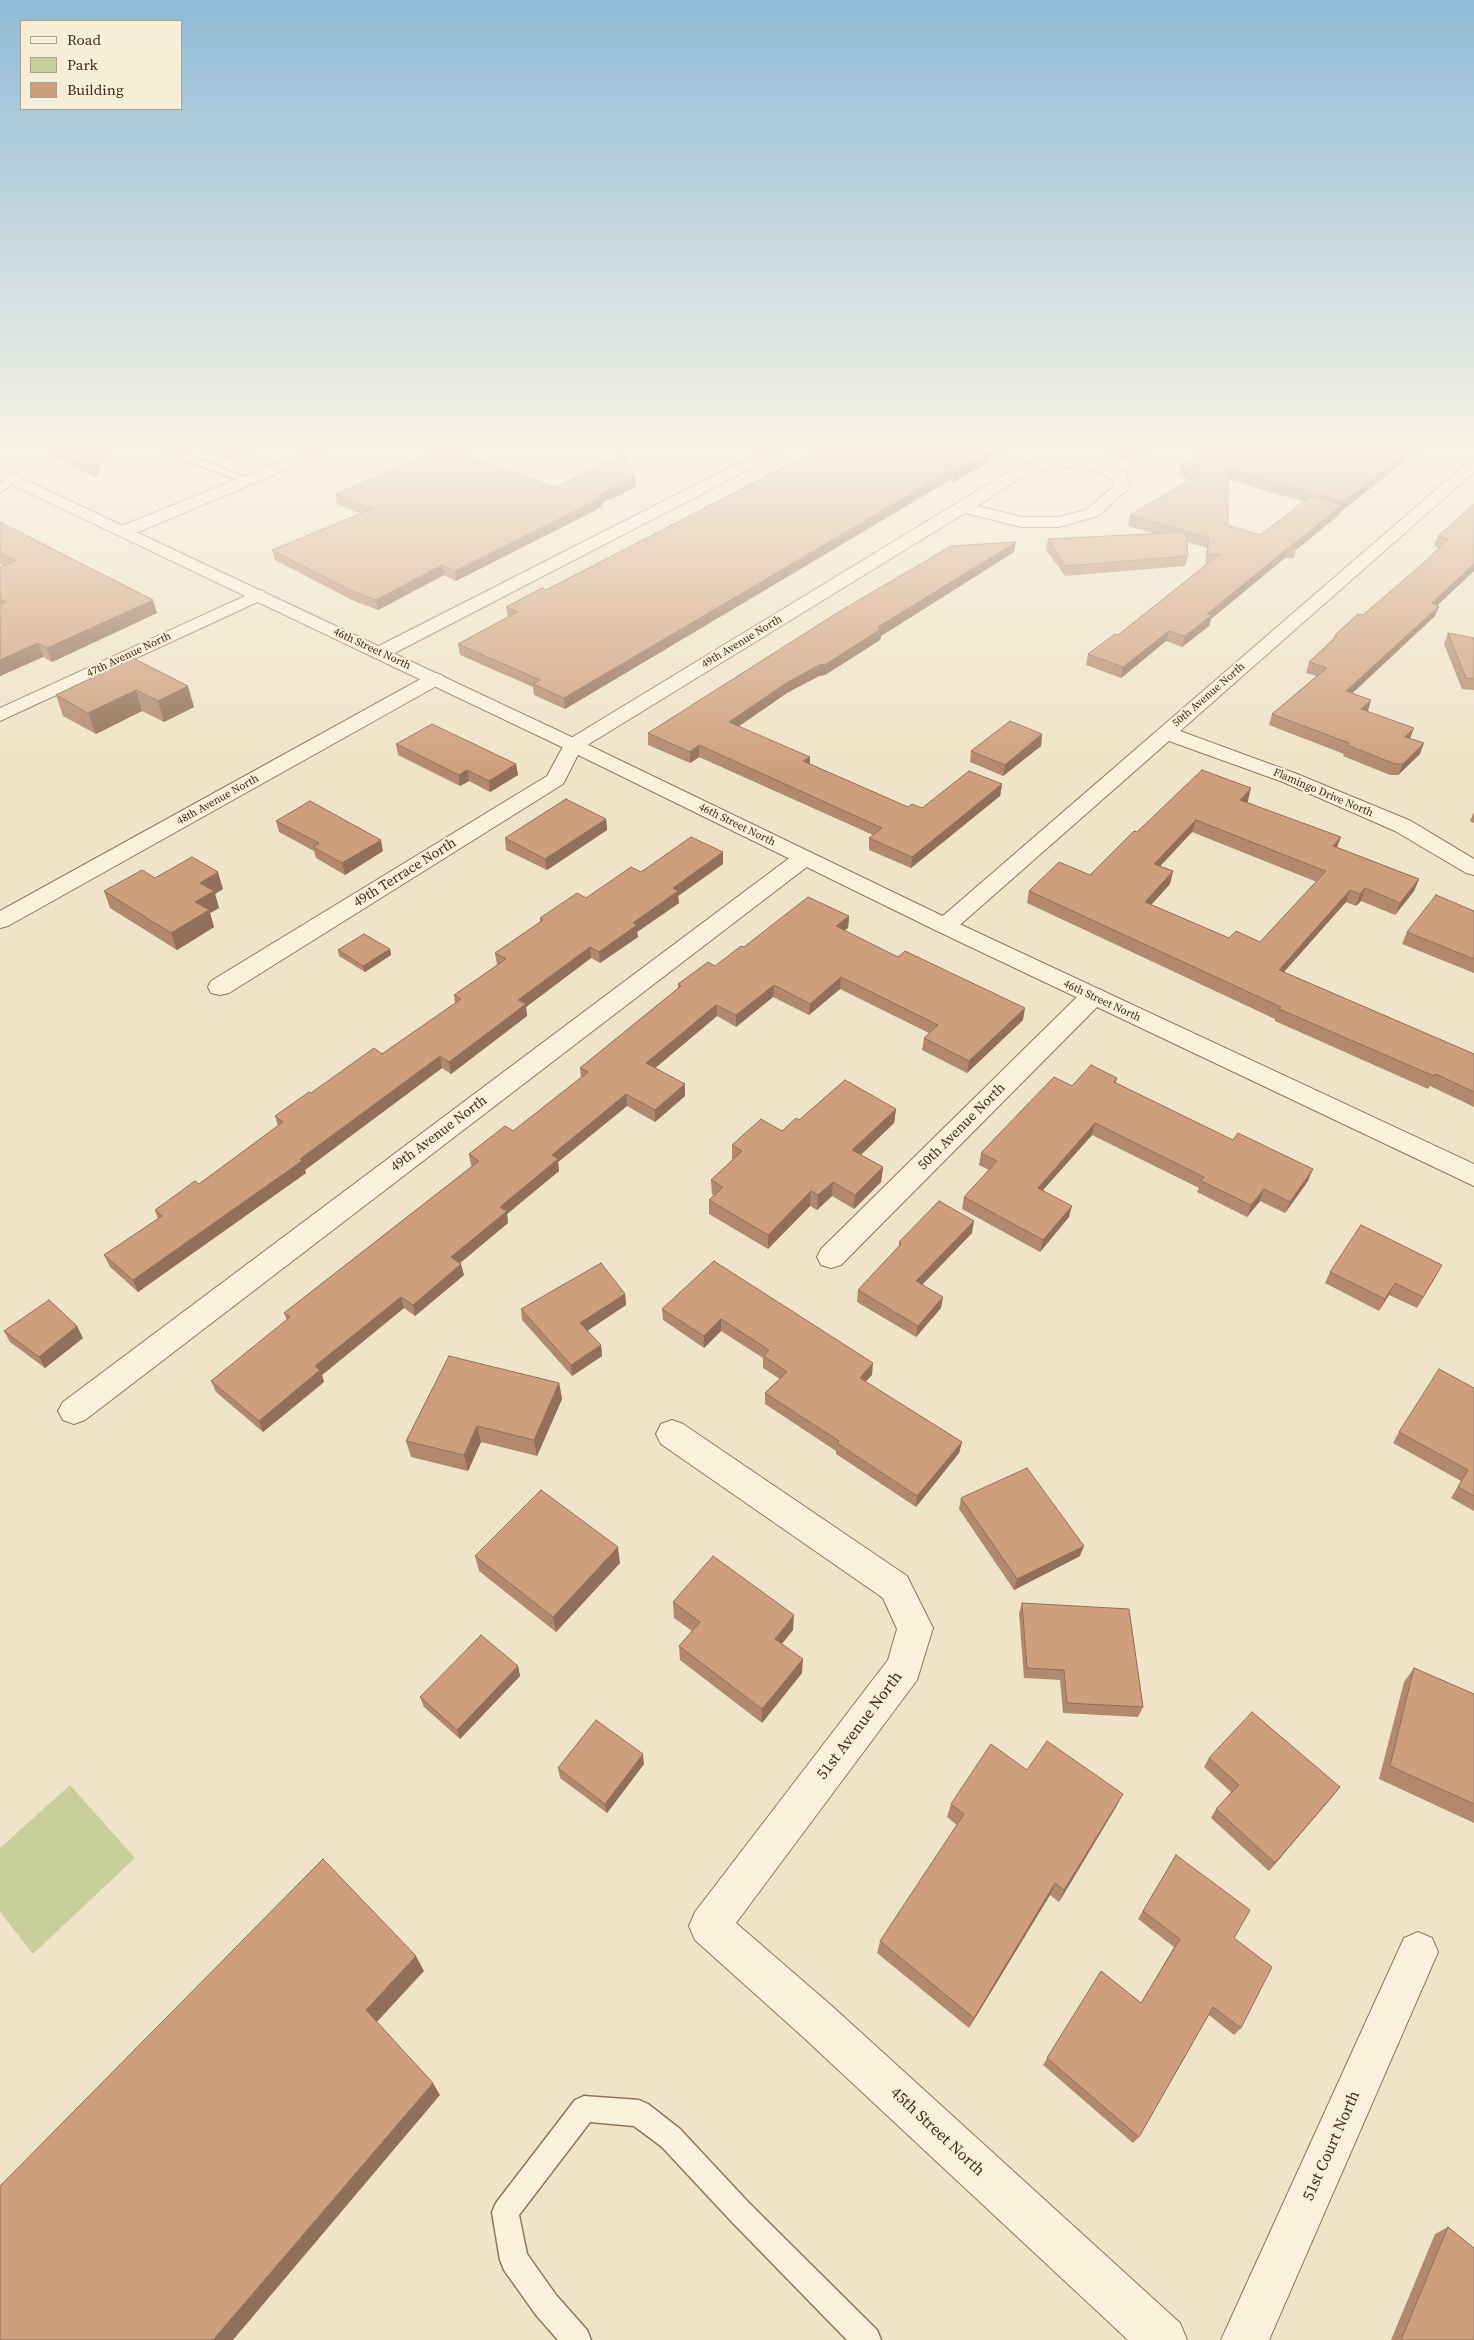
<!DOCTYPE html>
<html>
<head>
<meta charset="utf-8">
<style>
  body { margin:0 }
  #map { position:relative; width:1474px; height:2340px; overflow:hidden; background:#f0e4c8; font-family:"Source Serif 4",serif }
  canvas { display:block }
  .legend { position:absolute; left:20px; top:20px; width:162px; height:90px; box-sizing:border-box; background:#f7eed8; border:1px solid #ada18e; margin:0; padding:6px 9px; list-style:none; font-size:15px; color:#3d2e20 }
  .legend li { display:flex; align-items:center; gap:10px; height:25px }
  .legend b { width:25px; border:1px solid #ada18e }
</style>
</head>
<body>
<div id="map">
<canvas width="1474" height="2340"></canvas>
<ul class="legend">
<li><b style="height:6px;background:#faf1dc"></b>Road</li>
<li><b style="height:14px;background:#c9cf9b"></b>Park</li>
<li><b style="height:14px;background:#cf9f7d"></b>Building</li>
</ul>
</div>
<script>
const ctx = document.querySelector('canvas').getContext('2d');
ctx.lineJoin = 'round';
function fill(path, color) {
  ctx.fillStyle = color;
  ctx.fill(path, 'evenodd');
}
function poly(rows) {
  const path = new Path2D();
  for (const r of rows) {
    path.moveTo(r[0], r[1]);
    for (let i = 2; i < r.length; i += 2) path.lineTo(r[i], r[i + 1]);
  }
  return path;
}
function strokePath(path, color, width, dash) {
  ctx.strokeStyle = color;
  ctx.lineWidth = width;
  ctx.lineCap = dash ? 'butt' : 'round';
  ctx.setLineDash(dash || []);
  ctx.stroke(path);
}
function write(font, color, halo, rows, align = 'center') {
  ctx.font = font + ' "Source Serif 4",serif';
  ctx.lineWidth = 4.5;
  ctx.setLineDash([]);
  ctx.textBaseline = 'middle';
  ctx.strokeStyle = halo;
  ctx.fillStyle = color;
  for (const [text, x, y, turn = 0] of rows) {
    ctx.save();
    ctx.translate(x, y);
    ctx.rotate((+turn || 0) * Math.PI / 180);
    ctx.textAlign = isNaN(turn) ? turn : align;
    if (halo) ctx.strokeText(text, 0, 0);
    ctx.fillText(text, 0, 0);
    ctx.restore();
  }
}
const green = poly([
  [70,1785,135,1858,33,1954,0,1912,0,1848]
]);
const service = poly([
  [157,445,165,445,252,480,244,482,161,451,157,445],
  [13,476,16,477,16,481,0,492,0,484,13,476],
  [584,2096,639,2100,648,2104,680,2129,749,2203,877,2330,881,2340,847,2340,731,2221,662,2147,634,2126,590,2122,519,2215,527,2254,556,2295,587,2330,591,2340,558,2340,536,2315,504,2270,500,2260,492,2212,496,2203,575,2100,584,2096]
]);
const minor = poly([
  [321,445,341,445,338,448,131,535,125,536,119,535,117,531,119,527,321,445],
  [774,445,793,445,790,448,387,657,380,659,373,657,371,653,373,649,774,445],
  [1052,456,1100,462,1126,473,1130,487,1098,516,1059,527,1021,527,965,513,581,749,563,784,229,993,220,995,211,993,208,987,211,981,547,776,566,741,1013,469,1052,456],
  [1053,466,1092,469,1113,479,1114,486,1086,510,1059,517,1021,517,977,506,1025,475,1053,466],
  [1474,459,1474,472,1180,731,1297,774,1411,821,1474,859,1474,875,1466,873,1395,831,1283,782,1169,741,953,931,945,933,937,931,933,926,937,921,1469,461,1474,459],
  [258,590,264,591,267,595,264,599,0,721,0,708,258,590],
  [435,673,442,675,445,679,442,683,8,926,0,928,0,911,428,675,435,673],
  [804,851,812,853,815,858,812,863,85,1420,74,1424,63,1420,58,1411,63,1402,796,853,804,851],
  [1093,988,1102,990,1105,996,1102,1002,841,1265,831,1268,821,1265,817,1257,821,1249,1084,990,1093,988],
  [672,1420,683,1424,907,1576,933,1628,917,1680,736,1923,833,2007,1180,2323,1187,2340,1128,2340,803,2037,695,1940,689,1926,695,1912,888,1660,897,1629,883,1598,661,1444,656,1434,661,1424,672,1420],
  [1418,1932,1432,1938,1438,1952,1269,2340,1221,2340,1404,1938,1418,1932]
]);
const tertiary = poly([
  [0,468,580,741,953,921,1474,1164,1474,1186,937,931,566,749,0,479,0,468]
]);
const wall = poly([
  [60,445,110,445,96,478,54,458,51,448],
  [188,445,266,445,228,460],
  [797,445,1018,445,954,482,950,480,565,709,534,695,533,687,460,655,458,644,508,617,506,607,546,590,816,450],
  [1097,445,1169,445,1125,460,1097,448],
  [1212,445,1426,445,1340,512,1339,515,1296,550,1294,558,1285,558,1211,619,1209,626,1182,647,1166,641,1121,678,1086,665,1088,654,1118,635,1205,565,1207,548,1187,542,1188,556,1185,566,1065,576,1046,550,1048,539,1157,534,1128,526,1130,515,1190,481,1178,475,1180,466],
  [1228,480,1304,502,1260,535,1228,525],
  [555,487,636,487,602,503,602,507,456,581,444,575,378,610,354,601,275,560,272,550,361,514,337,504,336,494],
  [1474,504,1474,571,1437,605,1439,606,1435,616,1352,693,1371,700,1367,711,1410,738,1424,743,1420,754,1398,775,1390,775,1343,756,1344,754,1269,725,1272,714,1316,676,1306,673,1309,662,1333,639,1335,635,1363,615,1427,560,1439,548,1434,546,1438,536],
  [0,522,157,613,52,662,43,657,0,676,0,567,3,565,0,564],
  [1016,542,1014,552,881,636,880,640,825,675,819,676,787,693,739,726,810,764,908,807,922,808,1002,784,1000,796,911,868,869,850,869,838,873,835,699,757,690,763,648,745,648,733],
  [1448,633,1474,638,1474,690,1462,689,1444,644],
  [133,658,194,707,164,722,142,711,96,734,63,716,56,695],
  [1042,734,1041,746,1003,776,970,762,971,751],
  [396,744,516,764,518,775,490,792,469,781,460,786,398,755],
  [1248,801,1247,802,1337,847,1419,879,1414,891,1395,915,1361,901,1356,906,1346,902,1284,972,1474,1054,1474,1107,1430,1086,1428,1089,1275,1021,1275,1019,1027,903,1029,891,1090,875,1137,832],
  [1192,832,1317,882,1260,942,1229,938,1151,905,1170,884,1173,871,1160,866],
  [1474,812,1474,823,1470,821],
  [606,819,607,830,547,870,506,850,505,838],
  [276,821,383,851,345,875,316,858,314,851,279,832],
  [723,864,678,896,679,903,637,932,638,937,600,963,591,958,526,1007,527,1016,451,1074,442,1068,305,1170,306,1173,138,1292,110,1267,104,1255,158,1219,155,1210,199,1184,278,1126,275,1116,311,1093,382,1054,455,1003,454,995,497,965,495,953,540,922,540,918,586,898,641,872],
  [155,878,223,889,215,894,219,908,210,913,214,927,177,950,110,908,104,891],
  [1474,911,1474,973,1402,944,1407,932],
  [849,916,848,928,844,931,1023,1020,967,1073,922,1050,924,1038,929,1033,840,989,809,1015,773,997,736,1027,717,1016,655,1068,685,1084,685,1096,655,1122,627,1106,558,1162,559,1171,507,1214,508,1223,460,1263,464,1275,415,1316,404,1308,322,1375,324,1382,263,1432,216,1392,211,1381,287,1320,284,1313,472,1166,471,1165,469,1154,513,1131,581,1078,580,1068,678,988,678,984,715,966,744,947],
  [390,949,391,955,365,972,339,956,338,950],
  [1117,1078,1116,1083,1308,1181,1285,1213,1260,1201,1247,1217,1197,1192,1199,1188,1092,1135,1043,1190,1069,1217,1040,1252,962,1209,964,1197,989,1170,979,1165,981,1153,1072,1086],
  [896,1109,894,1123,861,1155,883,1167,881,1182,854,1209,832,1196,817,1210,810,1206,768,1249,709,1214,709,1200,714,1196,712,1194,711,1180,733,1159,732,1159,732,1145,782,1131,799,1120],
  [972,1233,922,1285,941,1308,916,1337,857,1302,858,1290,899,1247,899,1242],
  [714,1261,872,1375,865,1382,962,1442,959,1453,916,1507,836,1454,836,1451,765,1404,765,1393,780,1379,763,1368,763,1358,721,1331,704,1348,663,1320,662,1309],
  [1442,1265,1417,1308,1389,1295,1379,1311,1325,1283,1330,1272],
  [625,1294,626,1305,587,1331,601,1345,602,1356,572,1376,522,1320,521,1309],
  [4,1331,83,1338,45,1368,10,1342],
  [559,1383,562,1399,537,1456,481,1442,468,1471,411,1457,406,1441],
  [1474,1388,1474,1511,1451,1498,1461,1481,1393,1443,1399,1432],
  [961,1498,1080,1556,1014,1590,959,1509],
  [475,1556,620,1563,556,1632,479,1571],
  [673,1602,793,1630,782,1644,802,1673,762,1723,680,1660,679,1646,692,1631,674,1618],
  [1022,1603,1143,1707,1138,1717,1063,1713,1060,1680,1024,1678,1019,1613],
  [518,1666,520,1676,460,1739,424,1707,420,1697],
  [1414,1668,1474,1694,1474,1823,1379,1779,1404,1682],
  [1209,1758,1340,1787,1269,1871,1211,1818,1216,1809,1231,1792,1204,1767],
  [644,1764,607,1813,560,1778,558,1768],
  [1027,1770,1116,1807,1059,1902,1050,1895,969,2028,877,1953,880,1941,957,1825,947,1817,951,1804],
  [1176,1855,1234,1938,1241,2028,1234,2035,1209,2015,1139,2137,1133,2143,1043,2065,1101,1971,1141,2003,1174,1947,1138,1919],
  [1448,2227,1474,2340,1391,2340,1435,2234]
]);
const shadedWall = poly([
  [103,445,110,445,96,478,93,468],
  [245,445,266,445,228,460,226,452],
  [1002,445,1018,445,954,482,955,472],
  [1144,445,1169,445,1125,460,1127,451],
  [1417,445,1426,445,1340,512,1339,515,1296,550,1296,547,1291,546,1342,505,1343,502],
  [951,470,950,480,565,709,564,698],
  [635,477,636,487,602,503,602,507,456,581,455,571,597,496],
  [1016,542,1014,552,881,636,880,640,825,675,819,676,787,693,729,733,729,722,788,682,878,627],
  [1288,548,1285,558,1211,619,1209,626,1182,647,1185,636,1207,614],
  [1474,564,1474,571,1428,614,1432,603],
  [442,565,444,575,378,610,376,600],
  [153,600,157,613,52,662,47,648],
  [1439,606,1435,616,1343,702,1346,691],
  [1169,631,1166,641,1121,678,1123,667],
  [38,643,43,657,0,676,0,660],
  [188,686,194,707,164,722,158,701],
  [136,690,142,711,96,734,88,713],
  [1371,700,1368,711,1357,720,1361,709],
  [1414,728,1410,739,1405,737],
  [1042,734,1041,746,1003,776,1005,765],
  [1424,743,1420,754,1398,775,1403,764],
  [699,745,699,757,690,763,690,752],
  [810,757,810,768,803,761],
  [516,764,518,775,490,792,489,781],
  [467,770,469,781,460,786,459,775],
  [1002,784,1000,796,911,868,912,857],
  [1251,788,1248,801,1237,812,1240,800],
  [606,819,607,830,547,870,545,859],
  [1196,820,1192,832,1151,876,1154,864],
  [1341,837,1336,850,1333,846],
  [381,840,383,851,345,875,342,863],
  [723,852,723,864,678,896,679,903,637,932,638,937,600,963,599,952,673,888],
  [1173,871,1170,884,1142,915,1145,902],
  [218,872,223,889,215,894,219,908,210,913,214,927,177,950,171,933,195,902,200,883],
  [1419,879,1414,891,1395,915,1400,903],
  [1365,888,1361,901,1356,906,1360,894],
  [1350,890,1346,902,1275,982,1279,970],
  [849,916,848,928,835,938,836,926],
  [590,947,591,958,526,1007,527,1016,451,1074,449,1062,518,1000],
  [390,949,391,955,365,972,363,966],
  [841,977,840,989,809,1015,810,1004],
  [774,985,773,997,736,1027,736,1015],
  [716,1005,717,1016,647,1075,646,1063],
  [1025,1008,1023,1020,967,1073,969,1061],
  [440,1056,442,1068,305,1170,306,1173,138,1292,133,1280,300,1159],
  [685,1084,685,1096,655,1122,655,1110],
  [626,1094,627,1106,558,1162,559,1171,507,1214,508,1223,454,1268,451,1257,500,1207,552,1155],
  [896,1109,894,1123,851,1164,852,1150],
  [1095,1123,1092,1135,1035,1199,1038,1188],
  [883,1167,881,1182,854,1209,855,1195],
  [1313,1169,1308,1181,1285,1213,1290,1202],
  [833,1182,832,1196,817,1210,818,1195],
  [1264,1189,1260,1201,1247,1217,1251,1205],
  [811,1191,810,1206,768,1249,768,1235],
  [1072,1206,1069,1217,1040,1252,1043,1240],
  [974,1221,972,1233,914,1293,916,1281],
  [461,1264,464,1275,415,1316,413,1305],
  [1442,1265,1436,1276,1417,1308,1423,1297],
  [1395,1283,1389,1295,1379,1311,1385,1299],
  [625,1294,626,1305,581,1335,580,1323],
  [401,1297,404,1308,322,1375,324,1382,263,1432,259,1421,315,1366],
  [943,1297,941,1308,916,1337,918,1326],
  [721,1319,721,1331,704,1348,704,1336],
  [77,1326,83,1338,45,1368,39,1357],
  [601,1345,602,1356,572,1376,571,1365],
  [873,1363,872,1375,858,1389,860,1378],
  [559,1383,562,1399,537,1456,534,1440],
  [477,1426,481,1442,468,1471,464,1455],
  [962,1442,959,1453,916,1507,917,1496],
  [1084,1546,1080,1556,1014,1590,1017,1579],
  [618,1547,620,1563,556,1632,553,1617],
  [794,1615,793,1630,774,1653,775,1639],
  [803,1659,802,1673,762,1723,762,1709],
  [518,1666,520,1676,460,1739,457,1730],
  [643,1754,644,1764,607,1813,605,1804],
  [1340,1787,1333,1796,1269,1871,1275,1863],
  [1123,1794,1116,1807,1059,1902,1064,1890],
  [1055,1883,1050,1895,969,2028,974,2018],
  [416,1956,424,1971,375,2024,366,2010],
  [433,2083,440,2095,233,2340,213,2340]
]);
const building = poly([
  [60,445,103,445,93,468,51,448,60,445],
  [206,445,245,445,226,452,206,445],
  [827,445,1002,445,955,472,951,470,564,698,533,684,540,680,458,644,517,612,506,607,542,588,546,590,827,445],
  [1113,445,1144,445,1127,451,1113,445],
  [1212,445,1417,445,1343,502,1228,469,1228,525,1260,535,1311,496,1342,505,1291,546,1296,547,1288,548,1207,614,1212,615,1185,636,1169,631,1123,667,1088,654,1115,634,1118,635,1220,554,1207,555,1209,538,1130,515,1200,474,1180,466,1212,445],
  [444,447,555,487,624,454,635,477,597,496,601,498,455,571,442,565,376,600,352,591,272,550,372,509,336,494,444,447],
  [1474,504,1474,564,1432,603,1439,606,1346,691,1371,700,1361,709,1414,728,1405,737,1424,743,1403,764,1395,764,1347,745,1349,743,1272,714,1327,668,1309,662,1337,636,1335,635,1358,614,1363,615,1427,560,1448,539,1438,536,1474,504],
  [0,522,153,600,47,648,38,643,0,660,0,605,6,602,0,599,0,567,15,561,0,553,0,522],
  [1186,532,1188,556,1066,566,1048,539,1186,532],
  [1016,542,878,627,881,629,826,664,819,665,788,682,729,722,810,757,803,761,908,807,912,804,922,808,969,771,1002,784,912,857,869,838,882,828,699,745,690,752,648,733,837,613,951,546,1016,542],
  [1448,633,1474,638,1474,679,1466,678,1448,633],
  [133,658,188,686,158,701,136,690,88,713,56,695,133,658],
  [1010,721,1042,734,1005,765,971,751,1010,721],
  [432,724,516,764,489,781,467,770,459,775,396,744,432,724],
  [1202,770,1251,788,1240,800,1341,837,1333,846,1419,879,1400,903,1365,888,1360,894,1350,890,1279,970,1474,1054,1474,1092,1436,1074,1434,1076,1279,1009,1281,1007,1029,891,1059,862,1090,875,1134,831,1137,832,1202,770],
  [1196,820,1315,867,1326,871,1260,942,1236,931,1229,938,1145,902,1173,871,1154,864,1196,820],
  [566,799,606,819,545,859,505,838,566,799],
  [310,801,381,840,342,863,313,847,319,843,276,821,310,801],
  [691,837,723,852,673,888,678,891,633,923,637,925,599,952,590,947,518,1000,526,1004,449,1062,440,1056,300,1159,302,1161,133,1280,104,1255,162,1216,155,1210,195,1181,199,1184,283,1122,275,1116,309,1092,311,1093,374,1048,382,1054,461,999,454,995,506,959,495,953,543,920,540,918,577,893,586,898,631,867,641,872,691,837],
  [192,857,218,872,200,883,214,891,195,902,209,910,171,933,104,891,142,870,155,878,192,857],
  [1436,895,1474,911,1474,959,1407,932,1436,895],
  [808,897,849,916,836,926,898,957,905,951,1025,1008,969,1061,924,1038,938,1025,841,977,810,1004,774,985,736,1015,716,1005,646,1063,685,1084,655,1110,626,1094,552,1155,558,1159,500,1207,507,1211,451,1257,461,1264,413,1305,401,1297,315,1366,320,1370,259,1421,211,1381,290,1317,284,1313,479,1161,469,1154,505,1126,513,1131,588,1072,580,1068,681,986,678,984,708,962,715,966,741,946,744,947,808,897],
  [364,934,390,949,363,966,338,950,364,934],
  [1091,1065,1117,1078,1114,1082,1233,1140,1238,1133,1313,1169,1290,1202,1264,1189,1251,1205,1201,1181,1204,1177,1095,1123,1038,1188,1072,1206,1043,1240,964,1197,997,1161,981,1153,1022,1110,1054,1077,1072,1086,1091,1065],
  [845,1080,896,1109,852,1150,883,1167,855,1195,833,1182,818,1195,811,1191,768,1235,709,1200,723,1187,711,1180,742,1151,732,1145,761,1119,782,1131,796,1118,799,1120,845,1080],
  [939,1201,974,1221,916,1281,943,1297,918,1326,858,1290,901,1244,899,1242,939,1201],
  [1361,1225,1442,1265,1423,1297,1395,1283,1385,1299,1330,1272,1361,1225],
  [714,1261,873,1363,860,1378,962,1442,917,1496,837,1443,839,1441,765,1393,787,1372,764,1356,769,1350,721,1319,704,1336,662,1309,714,1261],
  [601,1263,625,1294,580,1323,601,1345,571,1365,521,1309,601,1263],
  [49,1300,77,1326,39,1357,4,1331,49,1300],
  [449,1356,559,1383,534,1440,477,1426,464,1455,406,1441,449,1356],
  [1439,1369,1474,1388,1474,1496,1458,1487,1468,1470,1399,1432,1439,1369],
  [1027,1468,1084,1546,1017,1579,961,1498,1027,1468],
  [541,1490,618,1547,553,1617,475,1556,541,1490],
  [713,1556,794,1615,775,1639,803,1659,762,1709,679,1646,700,1622,673,1602,713,1556],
  [1022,1603,1129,1609,1143,1707,1067,1703,1064,1670,1027,1668,1022,1603],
  [481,1635,518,1666,457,1730,420,1697,481,1635],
  [1414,1668,1474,1694,1474,1804,1390,1766,1414,1668],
  [1252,1712,1340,1787,1275,1863,1216,1809,1239,1785,1209,1758,1252,1712],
  [596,1720,643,1754,605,1804,558,1768,596,1720],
  [1047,1741,1123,1794,1064,1890,1055,1883,974,2018,880,1941,964,1814,951,1804,991,1744,1027,1770,1047,1741],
  [1176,1855,1250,1910,1234,1938,1272,1967,1241,2028,1213,2007,1139,2137,1047,2058,1101,1971,1141,2003,1180,1939,1143,1911,1176,1855],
  [323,1859,416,1956,366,2010,433,2083,213,2340,0,2340,0,2186,323,1859],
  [1448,2227,1474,2248,1474,2340,1401,2340,1448,2227]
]);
const farStreetnames = [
  ["49th Avenue North",742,642,-31],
  ["46th Street North",372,649,25],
  ["47th Avenue North",129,655,-25],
  ["50th Avenue North",1209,695,-41],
  ["Flamingo Drive North",1323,793,23],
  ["48th Avenue North",218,800,-29],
  ["46th Street North",737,825,26],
  ["46th Street North",1102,1001,25]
];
const streetNames = [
  ["49th Terrace North",405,873,-32],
  ["50th Avenue North",962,1127,-45],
  ["49th Avenue North",439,1134,-37]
];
const nearStreetnames = [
  ["51st Avenue North",860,1726,-53],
  ["45th Street North",937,2132,43],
  ["51st Court North",1332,2146,-66]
];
fill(green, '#c9cf9b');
strokePath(service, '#8d765c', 3);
strokePath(minor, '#8d765c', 2);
strokePath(tertiary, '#8d765c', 2);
fill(service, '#faf1dc');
fill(minor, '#faf1dc');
fill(tertiary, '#faf1dc');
fill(wall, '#b2896c');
fill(shadedWall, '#916f58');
fill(building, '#cf9f7d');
strokePath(building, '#916f58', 1);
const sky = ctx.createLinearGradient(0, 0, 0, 772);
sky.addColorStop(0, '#8fbad6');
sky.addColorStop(0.58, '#f8f3e6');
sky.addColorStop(1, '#f8f3e600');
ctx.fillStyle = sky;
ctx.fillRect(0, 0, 1474, 772);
write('11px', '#3d2e20', '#f7eed8', farStreetnames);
write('14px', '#3d2e20', '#f7eed8', streetNames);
write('16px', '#3d2e20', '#f7eed8', nearStreetnames);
</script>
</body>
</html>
